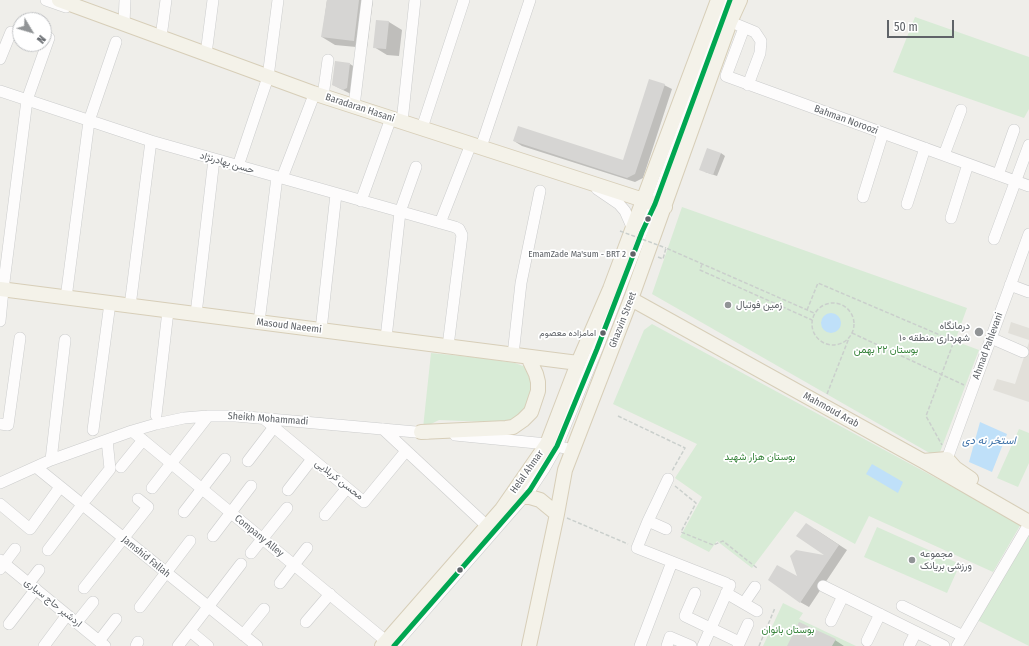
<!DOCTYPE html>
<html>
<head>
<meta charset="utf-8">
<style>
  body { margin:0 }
  #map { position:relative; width:1029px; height:646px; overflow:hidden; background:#efeeea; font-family:"Fira Sans Condensed",sans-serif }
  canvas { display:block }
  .north { position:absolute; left:12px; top:12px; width:40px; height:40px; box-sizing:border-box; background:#fff; border:1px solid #bfc1c3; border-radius:50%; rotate:128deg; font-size:11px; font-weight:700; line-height:16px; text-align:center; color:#5f6368 }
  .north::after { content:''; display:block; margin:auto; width:14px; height:18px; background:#919496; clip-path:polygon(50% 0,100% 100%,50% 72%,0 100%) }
  .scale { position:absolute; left:887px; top:20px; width:67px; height:18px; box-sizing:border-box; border:2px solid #5f6368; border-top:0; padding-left:5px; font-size:12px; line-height:14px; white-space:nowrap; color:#5f6368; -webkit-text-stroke:3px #fff; paint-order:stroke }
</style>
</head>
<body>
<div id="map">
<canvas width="1029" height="646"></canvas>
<div class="north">N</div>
<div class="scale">50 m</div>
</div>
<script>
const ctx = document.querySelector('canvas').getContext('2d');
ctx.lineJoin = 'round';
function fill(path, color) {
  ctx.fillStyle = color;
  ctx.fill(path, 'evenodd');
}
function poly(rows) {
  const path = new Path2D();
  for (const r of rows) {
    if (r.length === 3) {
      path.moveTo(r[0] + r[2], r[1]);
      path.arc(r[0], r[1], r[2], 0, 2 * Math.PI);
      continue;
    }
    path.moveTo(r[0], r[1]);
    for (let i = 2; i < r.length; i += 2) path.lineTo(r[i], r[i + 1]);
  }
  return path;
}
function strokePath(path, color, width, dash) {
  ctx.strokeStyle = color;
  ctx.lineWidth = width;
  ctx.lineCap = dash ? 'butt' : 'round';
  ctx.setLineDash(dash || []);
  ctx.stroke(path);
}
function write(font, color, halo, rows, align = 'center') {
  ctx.font = font + ' "Fira Sans Condensed",Vazirmatn,sans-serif';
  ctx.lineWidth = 3.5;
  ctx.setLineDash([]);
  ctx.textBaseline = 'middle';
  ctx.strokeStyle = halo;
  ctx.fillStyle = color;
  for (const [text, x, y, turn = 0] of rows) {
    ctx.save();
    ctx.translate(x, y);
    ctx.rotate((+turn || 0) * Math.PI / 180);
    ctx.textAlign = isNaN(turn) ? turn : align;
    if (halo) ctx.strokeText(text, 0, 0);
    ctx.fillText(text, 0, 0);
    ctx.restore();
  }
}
const education = poly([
  [1011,322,1029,328,1029,340,1008,333],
  [1029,342,1029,402,993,390,997,379,1015,384]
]);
const green = poly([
  [915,17,1029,57,1029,109,1024,118,893,72],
  [682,207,967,308,955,341,979,350,940,452,933,455,652,294],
  [652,324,1021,524,993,572,869,516,855,544,795,511,752,568,717,541,709,552,680,537,702,497,675,478,697,444,613,404,644,330],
  [431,353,481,358,515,363,523,366,530,370,532,376,530,405,511,423,439,420,423,428],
  [1019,429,1029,433,1029,463,1018,487,997,478],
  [877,527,960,564,947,593,864,557],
  [1029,534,1029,646,977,620],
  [783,603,803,613,799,619,856,646,763,646]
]);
const water = poly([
  [831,323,10],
  [980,422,1007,434,992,472,969,462],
  [872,464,903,482,898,493,866,474]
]);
const shadow = poly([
  [327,0,373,0,367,48,335,45,322,37],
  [377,21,389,22,402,30,399,56,387,55,374,47],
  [350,64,363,72,357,97,333,85],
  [664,85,672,89,643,178,635,182,522,146,514,141,624,161],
  [721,153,725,156,717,176,705,172],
  [815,529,847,550,809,607,800,602,799,578,828,557],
  [835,640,844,646,789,646]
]);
const building = poly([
  [327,0,359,0,354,41,321,37],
  [376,20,389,21,386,49,373,48],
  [335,61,350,63,347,88,343,90,332,85],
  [649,79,665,84,635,174,627,178,513,141,518,126,623,160],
  [707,148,721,153,713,175,699,170],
  [806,523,839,545,800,603,768,580,777,565,797,576,790,556,796,550,824,555,796,536],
  [799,622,836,639,832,646,787,646]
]);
const path = poly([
  [658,257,663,259,666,248,814,313],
  [702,264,700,270,812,320],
  [833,324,21],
  [807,310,818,283,954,341,926,416,942,445],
  [852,333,964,385],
  [827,394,849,338],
  [618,416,685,448,672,471],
  [675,486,696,503,681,532,713,545,723,541,757,568],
  [567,518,628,544],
  [759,646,775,608]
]);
const minor = poly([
  [46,0,66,7],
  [124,24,125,0],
  [738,25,755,32,761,41,760,53,748,85],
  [744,28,726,76,1029,186],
  [161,37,166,0],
  [206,54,213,0],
  [0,59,11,32],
  [0,91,151,141,455,227,459,229,462,235,448,346],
  [323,96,328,60],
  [354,106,367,0],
  [402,122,415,0],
  [422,128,464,0],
  [481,147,530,0],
  [944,155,961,110],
  [238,166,268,77,278,0],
  [998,175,1014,130],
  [282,178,314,95,313,93],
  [597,189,619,204,625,211,633,229],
  [863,197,883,133],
  [361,201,391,118],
  [907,204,925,148],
  [951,218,968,164],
  [440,223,471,144],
  [994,239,1029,145],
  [1010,285,1029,292],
  [66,298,89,121,116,42],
  [130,306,151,141],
  [196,314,214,159],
  [0,321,3,290,27,100,49,38],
  [259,322,277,177],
  [321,330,336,194],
  [386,338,400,212,416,167],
  [991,338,1023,352],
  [513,355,521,283,540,191],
  [156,415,168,311],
  [263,418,364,502,406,451],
  [0,424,8,425,20,338],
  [383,429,487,526],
  [93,430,110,303],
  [132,431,386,641],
  [455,435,547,444,573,450],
  [947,459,1029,234],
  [51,460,65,340],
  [248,461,274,427],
  [36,467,257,646],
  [121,467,143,440],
  [668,479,648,521,637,548,726,583],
  [0,483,51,460,132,431,156,424,184,418,208,416,236,416,427,433],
  [152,488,208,416],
  [288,490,312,459],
  [87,498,110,469,107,440],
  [0,504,30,529,60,487],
  [184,512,225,459],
  [325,515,347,488],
  [648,521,666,529],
  [213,536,251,486],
  [48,550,82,505],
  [251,553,287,508],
  [0,560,105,646],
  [0,569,15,549],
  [29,583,39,570],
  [280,583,307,548],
  [823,586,944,646],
  [84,588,148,507,138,499],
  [695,593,685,616,739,642],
  [726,593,757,611],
  [744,603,755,587],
  [902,606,963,636],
  [140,607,190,541],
  [831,621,843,596],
  [77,622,93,602],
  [306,622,330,594],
  [9,624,36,589],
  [190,631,208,646],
  [243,635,264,609],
  [99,641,116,619],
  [867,641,880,614],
  [44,646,67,615],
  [136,646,138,642],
  [178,646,241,564],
  [394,646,530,490,544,469,557,446,597,349,642,232,655,204,730,0],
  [640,646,672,562],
  [667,646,670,637,691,646],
  [703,646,730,585],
  [738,646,748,624],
  [909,646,916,632],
  [957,646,1029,524]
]);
const major = poly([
  [59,0,313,93,665,207],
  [0,289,578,363],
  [631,299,923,461,1029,522],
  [421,432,506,428,513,427,523,420,531,412,538,391,538,382,536,374,528,357],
  [923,461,947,459,955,468,971,479],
  [506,507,520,497,530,497,540,500,557,514],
  [382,646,502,509,547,444,578,363,610,289,718,0],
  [529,646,557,514,565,470,631,299,730,22,740,0]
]);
const pathBridge = poly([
  [620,231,666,248]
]);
const bus1 = poly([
  [394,646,530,490,557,446,597,349,642,232,655,204,730,0]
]);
const markers = [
  [648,219,3.5,"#5f6368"],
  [633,254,3.5,"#5f6368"],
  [728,305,4,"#919496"],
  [979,332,5,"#919496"],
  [603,333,3.5,"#5f6368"],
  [912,560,4,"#919496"],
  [460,570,3.5,"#5f6368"]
];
const busNames = [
  ["EmamZade Ma'sum - BRT 2",626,254],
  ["امامزاده معصوم",596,333]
];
const streetNames = [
  ["Baradaran Hasani",360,108,18],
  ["Bahman Noroozi",846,120,20],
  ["حسن بهادرنژاد",227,163,16],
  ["Ghazvin Street",623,320,-69],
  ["Masoud Naeemi",289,326,7],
  ["Ahmad Pahlevani",988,346,-70],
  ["Mahmoud Arab",831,410,29],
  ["Sheikh Mohammadi",268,419,4],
  ["Helal Ahmar",527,472,-55],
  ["محسن کربلایی",339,480,38],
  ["Company Alley",259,536,39],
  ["Jamshid Fallah",146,557,39],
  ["اردشیر حاج سیاری",53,603,39]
];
const poiNames = [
  ["زمین فوتبال",736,305],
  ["درمانگاه",970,326,"right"],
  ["شهرداری منطقه ۱۰",970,338,"right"],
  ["مجموعه",920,554],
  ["ورزشی بریانک",920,566]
];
const parkNames = [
  ["بوستان ۲۲ بهمن",886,350],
  ["بوستان هزار شهید",760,457],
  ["بوستان بانوان",788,630]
];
const waterNames = [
  ["استخر نه دی",989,441]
];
fill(education, '#e2e0da');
fill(green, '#d8ebd6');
fill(water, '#bfe0f9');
fill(shadow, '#0003');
fill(building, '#d6d5d3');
strokePath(minor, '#cbcccc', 12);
strokePath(major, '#d7ceb8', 16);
strokePath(path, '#cacfcc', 1.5, [4, 2]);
strokePath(minor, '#fdfcfc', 11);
strokePath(major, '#f4f2e9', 14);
strokePath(pathBridge, '#cacfcc', 1.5, [4, 2]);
strokePath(bus1, '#00a651', 5);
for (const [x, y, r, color] of markers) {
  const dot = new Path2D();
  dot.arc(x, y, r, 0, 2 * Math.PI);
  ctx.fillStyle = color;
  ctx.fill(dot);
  strokePath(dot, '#fff', 1.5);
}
write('9px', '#5f6368', '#fff', busNames, 'right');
write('10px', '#5f6368', '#fff', streetNames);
write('10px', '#5f6368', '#fff', poiNames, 'left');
write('10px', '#348238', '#fff', parkNames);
write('italic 11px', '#4174aa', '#fff', waterNames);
</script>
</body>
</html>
